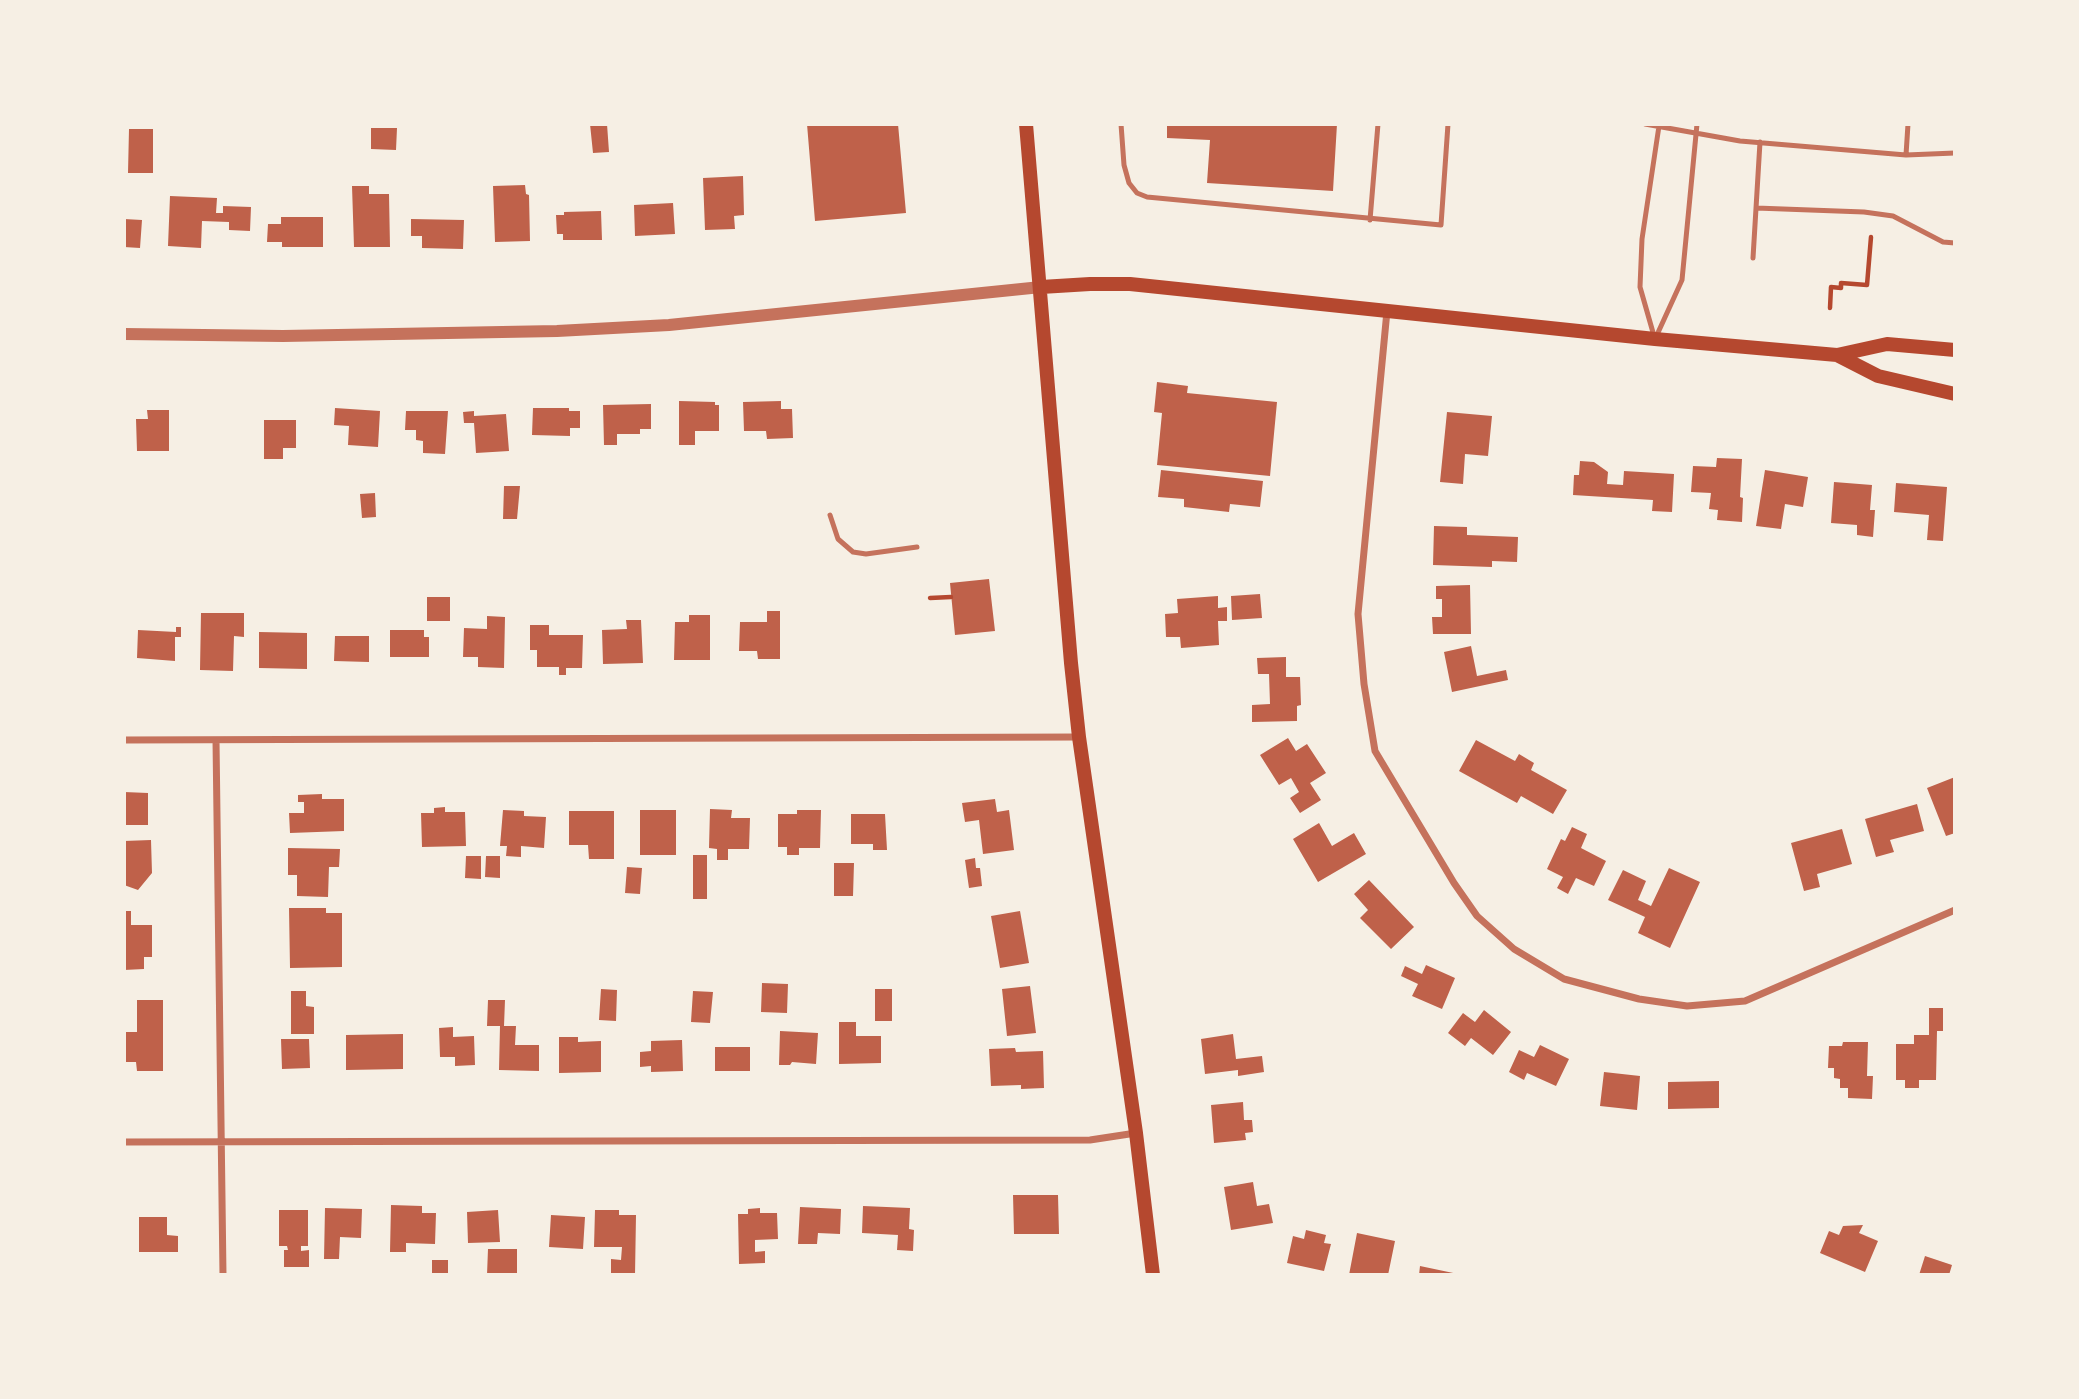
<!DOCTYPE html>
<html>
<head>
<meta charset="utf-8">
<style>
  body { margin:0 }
  #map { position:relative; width:2079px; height:1399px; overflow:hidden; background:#f6efe4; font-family:Manrope,sans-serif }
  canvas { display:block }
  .frame { position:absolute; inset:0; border:126px solid #f6efe4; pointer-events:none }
</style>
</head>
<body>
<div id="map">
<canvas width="2079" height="1399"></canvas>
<div class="frame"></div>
</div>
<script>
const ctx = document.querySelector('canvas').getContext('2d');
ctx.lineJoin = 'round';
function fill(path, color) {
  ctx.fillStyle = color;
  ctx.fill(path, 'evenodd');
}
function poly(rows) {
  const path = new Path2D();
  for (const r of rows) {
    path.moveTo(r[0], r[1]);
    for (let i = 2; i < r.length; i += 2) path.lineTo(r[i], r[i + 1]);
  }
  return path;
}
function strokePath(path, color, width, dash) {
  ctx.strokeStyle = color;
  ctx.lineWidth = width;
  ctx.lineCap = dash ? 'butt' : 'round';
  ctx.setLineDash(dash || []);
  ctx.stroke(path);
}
const building = poly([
  [590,124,607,124,609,152,593,153],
  [807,124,898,124,906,213,815,221],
  [1167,124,1337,124,1333,191,1207,183,1210,140,1167,138],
  [371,128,397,128,396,150,371,149],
  [129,129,153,129,153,173,128,173],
  [743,176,744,215,734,216,735,229,705,230,703,178],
  [525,185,526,194,529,195,530,241,495,242,493,186],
  [352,186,369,186,369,194,389,194,390,247,354,247],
  [170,196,217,198,216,213,223,213,223,206,251,207,250,231,229,230,229,222,202,221,201,248,168,246],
  [673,203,675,234,635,236,634,205],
  [601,211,602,240,563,240,563,234,557,234,556,215,564,215,564,212],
  [281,217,323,217,323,247,282,247,282,242,267,242,268,224,281,224],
  [124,219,142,220,140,248,124,247],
  [411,219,464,220,463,249,422,248,422,236,411,236],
  [1157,382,1188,386,1187,393,1277,402,1270,476,1157,465,1162,413,1154,412],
  [679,401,715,402,715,405,719,405,719,431,695,431,695,445,679,445],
  [781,401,781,409,792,409,793,438,767,439,766,431,744,431,743,402],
  [651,404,651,429,640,429,640,434,617,434,617,445,604,445,603,405],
  [335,408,380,411,378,447,348,445,349,426,334,425],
  [533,408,569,408,569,411,580,411,580,428,570,428,570,436,532,435],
  [147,410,169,410,169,451,137,451,136,419,148,419],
  [406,411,448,411,445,454,423,453,423,441,416,440,416,430,405,430],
  [474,411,474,416,506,414,509,451,476,453,474,423,464,423,463,412],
  [1447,412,1492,416,1488,456,1465,454,1463,484,1440,482],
  [264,420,296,420,296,448,283,448,283,459,264,459],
  [1717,458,1742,459,1740,497,1743,498,1742,522,1717,520,1718,510,1709,509,1711,493,1691,492,1693,466,1716,467],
  [1580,461,1594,462,1608,472,1607,484,1623,485,1624,471,1674,474,1672,512,1652,511,1653,500,1573,495,1574,475,1579,475],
  [1161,470,1263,481,1260,507,1230,504,1229,512,1184,507,1184,499,1158,497],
  [1765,470,1808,477,1803,507,1785,504,1781,529,1756,526],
  [1834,482,1872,485,1870,510,1875,510,1873,537,1857,535,1857,525,1831,523],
  [1896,483,1947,487,1943,541,1927,540,1929,515,1894,512],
  [504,486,520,486,517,519,503,519],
  [375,493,376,517,362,518,360,494],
  [1434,526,1467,527,1467,535,1518,537,1517,562,1492,561,1492,567,1433,565],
  [989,579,995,631,955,635,950,583],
  [1470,585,1471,634,1433,634,1432,617,1442,617,1442,599,1436,599,1436,586],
  [1260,594,1262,618,1232,620,1231,596],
  [1218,596,1218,608,1227,607,1227,621,1218,621,1219,645,1181,648,1180,637,1166,637,1165,614,1178,613,1177,599],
  [427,597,450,597,450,621,427,621],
  [767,611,780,611,780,659,758,659,757,651,739,651,740,622,767,622],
  [201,613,244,613,244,637,234,636,233,671,200,670],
  [689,615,710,615,710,660,674,660,675,622,689,622],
  [487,616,505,617,504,668,478,667,478,657,463,657,464,628,487,629],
  [626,620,641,620,643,663,603,664,602,630,627,629],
  [530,625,549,625,549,635,583,635,582,668,566,668,566,675,559,675,559,667,537,667,537,650,530,650],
  [176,627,181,627,181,637,175,637,175,661,137,658,138,630,176,632],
  [390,630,424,630,424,637,429,637,429,657,390,657],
  [259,632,307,633,307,669,259,668],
  [335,636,369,636,369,662,334,661],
  [1471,646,1477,676,1506,670,1508,680,1452,692,1444,652],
  [1286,657,1286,677,1300,677,1301,705,1297,706,1297,721,1252,722,1252,705,1270,704,1269,674,1258,674,1257,658],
  [1288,738,1296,751,1307,744,1326,773,1310,783,1321,800,1300,813,1290,798,1299,792,1291,778,1279,785,1260,755],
  [1476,740,1515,761,1519,754,1534,763,1531,770,1567,790,1553,814,1521,796,1517,803,1459,771],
  [1955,777,1955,833,1946,836,1927,788],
  [124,792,148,793,148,825,124,825],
  [322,794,322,799,344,799,344,831,290,833,289,813,304,813,304,802,298,802,298,795],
  [995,799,997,812,1009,810,1014,850,983,854,979,820,965,822,962,803],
  [1917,804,1924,831,1890,840,1894,852,1876,857,1865,819],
  [445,807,445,812,465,812,466,846,422,847,421,813,434,813,434,808],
  [710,809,732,810,731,818,750,818,749,849,728,849,728,860,717,860,717,849,709,848],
  [503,810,524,811,524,816,546,817,544,848,521,846,521,857,506,856,507,846,500,846],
  [640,810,676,810,676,855,640,855],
  [797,810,821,810,820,848,799,848,799,855,787,855,787,847,778,847,778,814,797,814],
  [569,811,614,811,614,859,589,859,588,845,569,845],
  [851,814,885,814,887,850,873,850,873,844,851,844],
  [1319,823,1332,846,1354,833,1366,854,1318,882,1293,839],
  [1572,827,1587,834,1581,848,1606,861,1594,886,1576,878,1568,894,1557,888,1563,877,1547,869,1561,839,1565,841],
  [1842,829,1852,864,1817,874,1820,887,1804,891,1791,843],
  [151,840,152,873,138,890,124,885,124,841],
  [288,848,340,849,339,867,329,867,328,897,297,896,297,875,288,875],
  [693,855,707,855,707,899,693,899],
  [466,856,481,856,481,879,465,878],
  [486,856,500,856,500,878,485,877],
  [975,858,976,868,980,868,982,886,969,888,965,860],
  [834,863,854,863,853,896,834,896],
  [627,867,642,868,640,894,625,893],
  [1669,868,1700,882,1670,948,1638,933,1645,917,1608,900,1623,870,1646,881,1638,900,1651,906],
  [1369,880,1414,927,1391,949,1360,918,1368,910,1354,894],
  [289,908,326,908,326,913,342,913,342,967,290,968],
  [124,911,131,911,131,925,152,925,152,957,144,957,144,969,124,970],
  [1020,911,1029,963,1000,968,991,916],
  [1426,965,1455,978,1442,1009,1412,996,1418,984,1401,976,1405,966,1422,974],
  [762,983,788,984,787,1013,761,1012],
  [1030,986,1036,1033,1007,1036,1002,989],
  [601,989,617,990,616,1021,599,1020],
  [875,989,892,989,892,1021,875,1021],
  [291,991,306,991,306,1006,314,1007,314,1034,291,1034],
  [693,991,713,992,710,1023,691,1022],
  [137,1000,163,1000,163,1071,137,1071,136,1062,124,1062,124,1032,137,1032],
  [488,1000,505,1000,504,1026,516,1026,515,1045,539,1045,539,1071,499,1070,500,1026,487,1026],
  [1929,1008,1943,1008,1943,1031,1937,1031,1936,1080,1919,1080,1919,1088,1905,1088,1905,1080,1896,1080,1896,1044,1914,1044,1914,1035,1929,1035],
  [1484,1010,1511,1032,1493,1055,1471,1038,1465,1046,1448,1033,1463,1013,1475,1022],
  [839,1022,856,1022,856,1036,881,1036,881,1063,839,1064],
  [453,1027,453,1037,474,1036,475,1065,455,1066,455,1057,440,1057,439,1028],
  [780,1031,818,1033,816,1064,792,1062,790,1065,779,1065],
  [403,1034,403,1069,346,1070,346,1035],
  [1233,1034,1236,1059,1262,1056,1264,1072,1238,1076,1238,1070,1205,1074,1201,1039],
  [559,1037,578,1037,578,1042,601,1041,601,1072,559,1073],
  [281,1039,309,1039,310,1068,282,1069],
  [682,1040,683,1071,651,1072,651,1066,640,1067,640,1052,651,1051,651,1041],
  [1843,1042,1868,1042,1867,1076,1873,1076,1872,1099,1848,1098,1848,1088,1840,1088,1840,1079,1834,1078,1834,1068,1828,1068,1829,1046,1842,1046],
  [1540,1045,1569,1059,1556,1086,1527,1073,1524,1080,1509,1072,1519,1050,1534,1057],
  [715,1047,750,1047,750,1071,715,1071],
  [1015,1048,1016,1052,1043,1051,1044,1088,1021,1089,1021,1085,991,1086,989,1049],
  [1604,1072,1640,1076,1637,1110,1600,1106],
  [1719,1081,1719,1108,1668,1109,1668,1082],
  [1243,1102,1244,1120,1252,1120,1253,1132,1245,1133,1246,1140,1214,1143,1211,1105],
  [1253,1182,1257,1206,1269,1204,1273,1223,1231,1230,1224,1187],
  [1013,1195,1058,1195,1059,1234,1014,1234],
  [391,1205,422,1206,422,1213,436,1213,435,1244,406,1243,406,1252,390,1252],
  [863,1206,910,1208,909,1229,914,1230,913,1251,897,1250,898,1235,862,1233],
  [800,1207,841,1209,840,1234,818,1233,817,1244,798,1244],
  [325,1208,362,1209,361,1238,340,1237,339,1259,324,1259],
  [760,1208,760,1213,777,1213,778,1239,755,1240,755,1252,765,1251,765,1263,739,1264,738,1214,748,1214,748,1209],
  [279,1210,308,1210,308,1246,301,1246,301,1251,309,1250,309,1267,284,1267,284,1250,288,1250,287,1246,279,1246],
  [498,1210,500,1242,468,1243,467,1212],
  [595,1210,619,1210,619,1215,636,1215,635,1275,611,1274,611,1259,621,1260,622,1247,594,1247],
  [551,1215,585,1217,583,1249,549,1247],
  [139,1217,167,1217,167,1235,178,1236,178,1252,139,1252],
  [1863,1225,1859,1233,1878,1241,1865,1272,1820,1253,1829,1231,1839,1235,1843,1226],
  [1306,1230,1326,1235,1324,1243,1331,1244,1324,1271,1287,1263,1293,1236,1304,1239],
  [1357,1233,1395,1241,1388,1275,1349,1275],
  [488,1249,517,1249,517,1275,487,1275],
  [1925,1256,1952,1265,1949,1275,1919,1275],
  [432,1260,448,1260,448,1275,432,1275],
  [1420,1266,1458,1274,1458,1275,1419,1275]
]);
const path = poly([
  [1830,308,1831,287,1841,288,1841,283,1867,285,1871,237],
  [930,598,951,597]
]);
const service = poly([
  [1121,124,1124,165,1129,183,1137,193,1147,197,1441,225,1448,124],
  [1645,124,1740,141,1906,155,1955,153],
  [1906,155,1908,124],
  [1756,208,1864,212,1893,216,1943,242,1955,243],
  [1370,220,1378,124],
  [1753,258,1760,142],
  [1654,336,1640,287,1642,239,1659,126],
  [1656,337,1682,280,1697,124],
  [830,515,838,539,853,552,866,554,917,547]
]);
const minor = poly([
  [1387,311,1358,614,1364,684,1375,751,1454,883,1477,916,1514,949,1564,979,1639,999,1687,1006,1745,1001,1955,910],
  [124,740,1079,737],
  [216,740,223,1275],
  [124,1142,1090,1140,1136,1133]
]);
const tertiary = poly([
  [124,334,283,336,557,331,669,325,1041,287]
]);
const secondary = poly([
  [1026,124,1071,663,1079,737,1136,1133,1153,1275],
  [1041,287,1090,284,1130,284,1655,339,1837,355,1887,344,1955,350],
  [1837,355,1878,376,1955,394]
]);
fill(building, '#bf614a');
strokePath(path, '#b5482f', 4.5);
strokePath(service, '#c5725c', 5);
strokePath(minor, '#c5725c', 7);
strokePath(tertiary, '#c5725c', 12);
strokePath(secondary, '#b5482f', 14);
</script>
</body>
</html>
